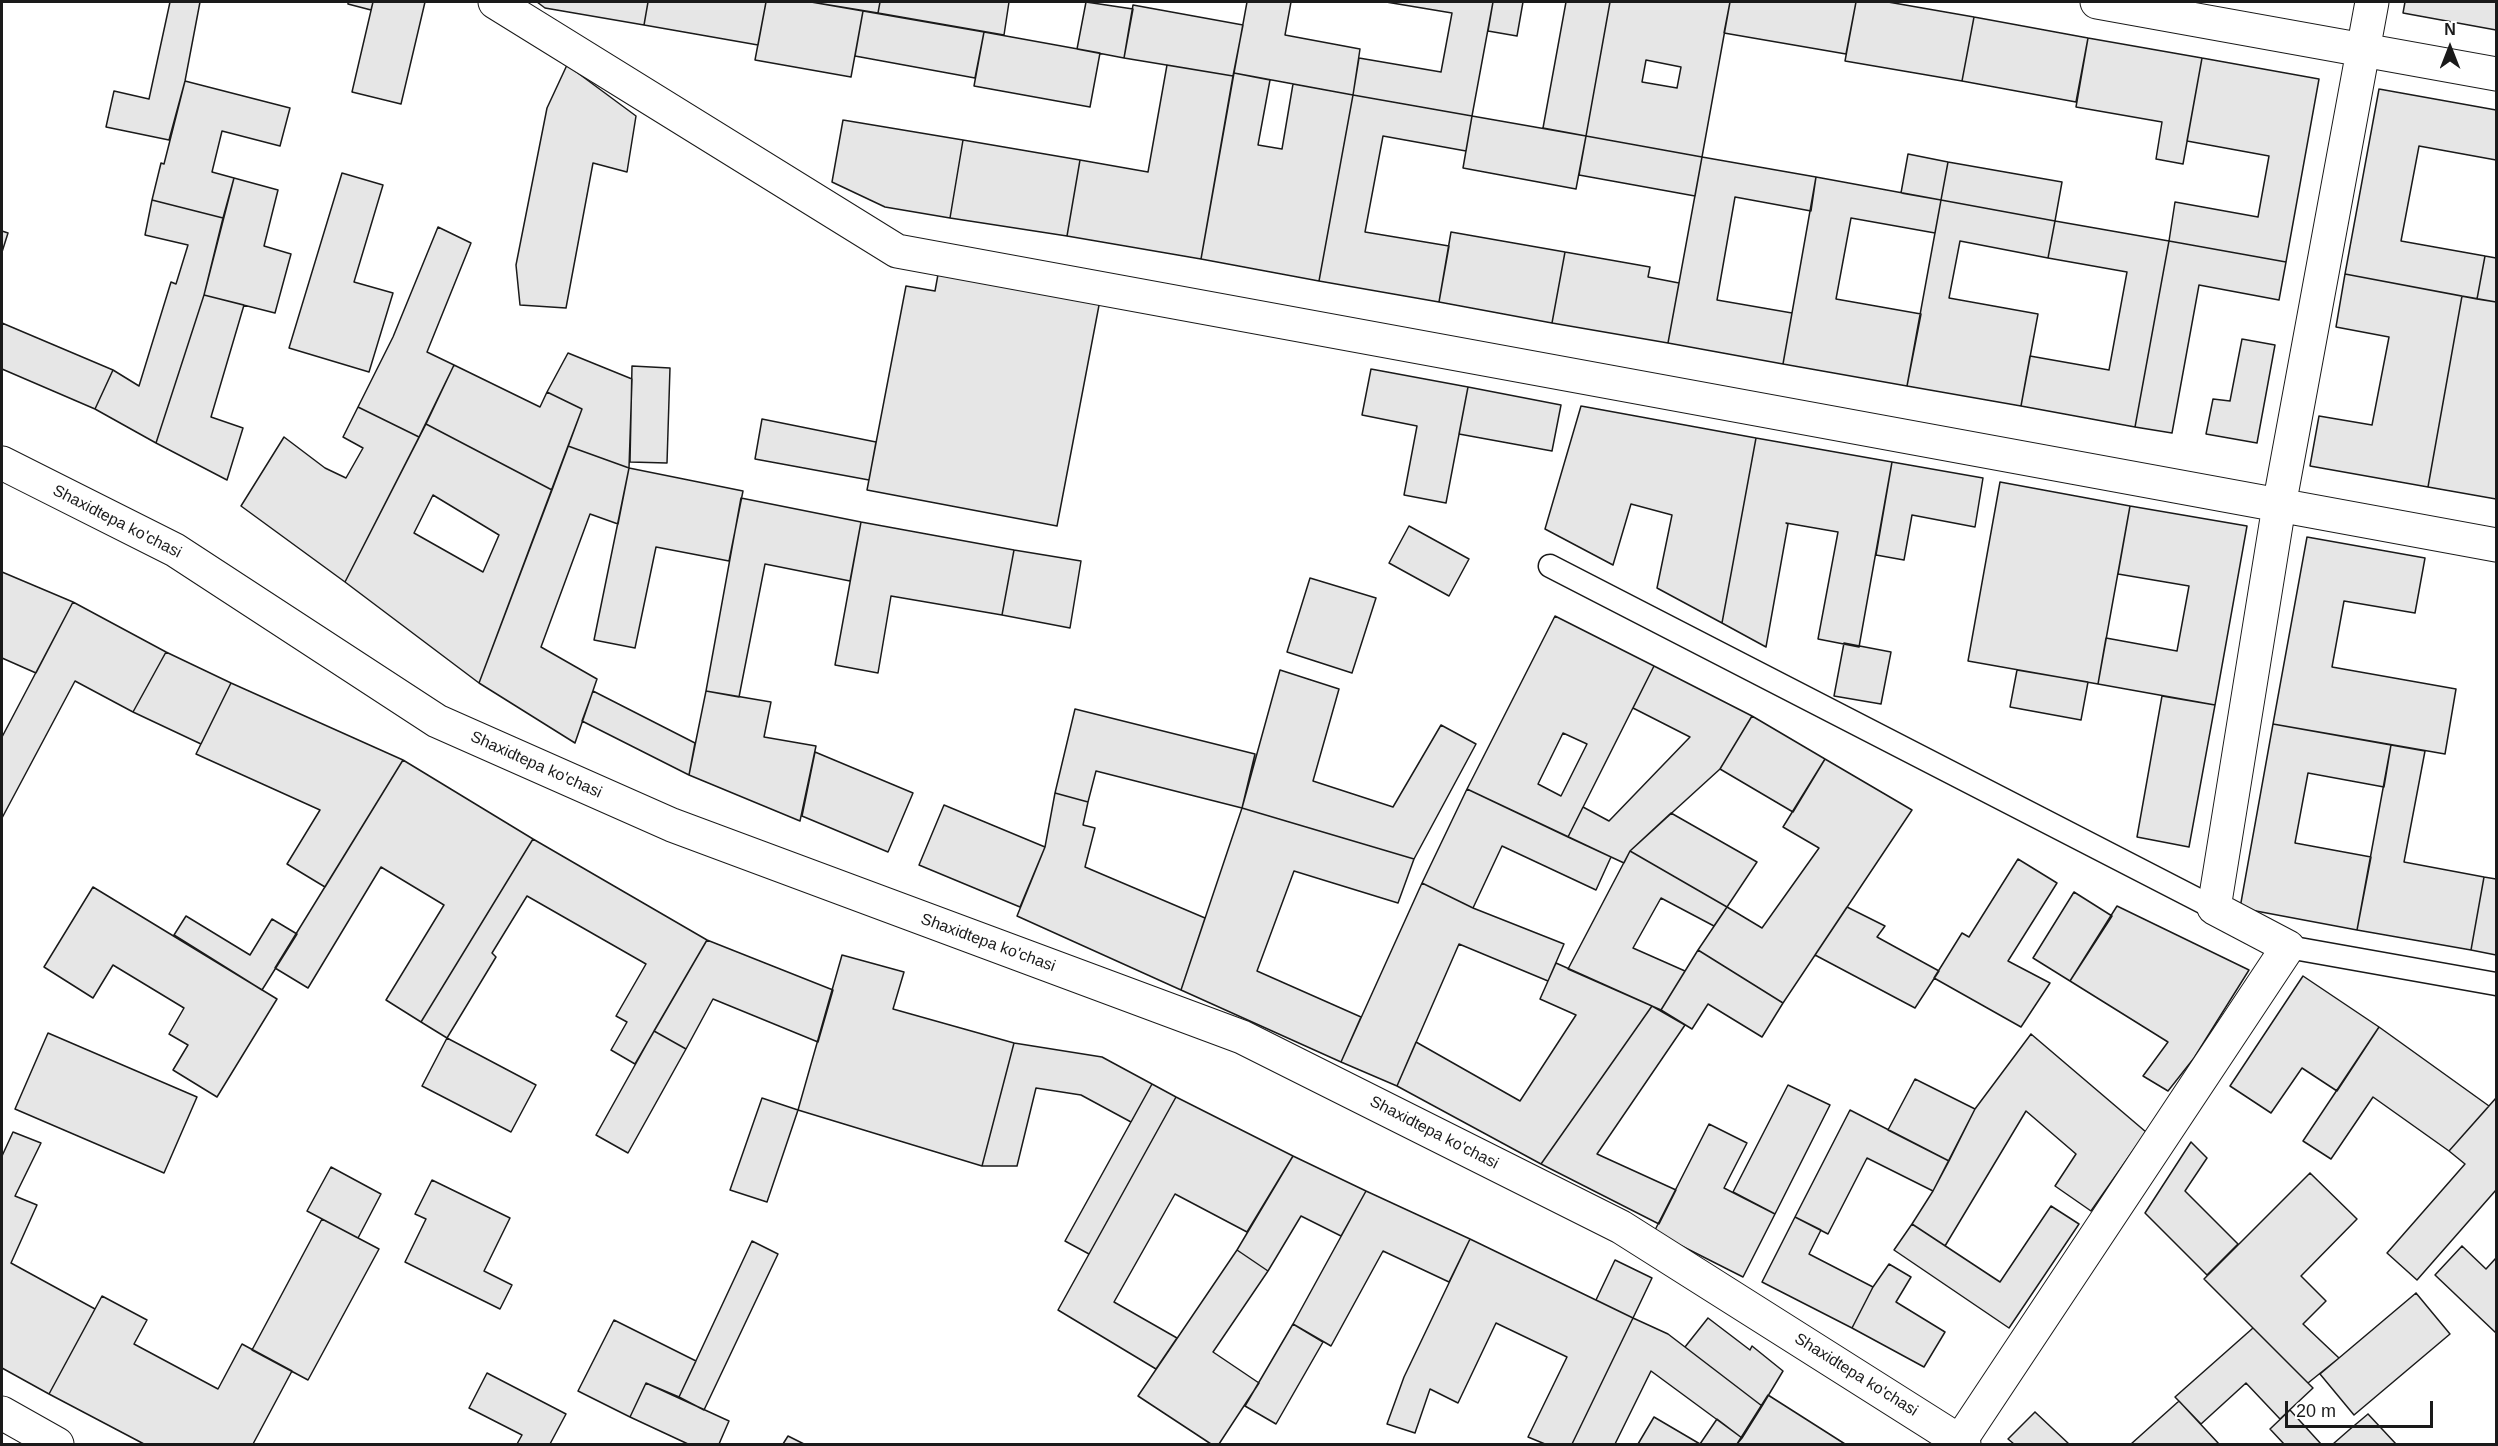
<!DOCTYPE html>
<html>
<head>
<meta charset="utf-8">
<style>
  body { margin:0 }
  #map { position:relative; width:2498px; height:1446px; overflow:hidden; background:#fff; font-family:Helvetica,sans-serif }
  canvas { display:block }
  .frame { position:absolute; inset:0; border:3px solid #1a1a1a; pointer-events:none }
  .north { position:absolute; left:2420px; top:18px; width:60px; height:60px; -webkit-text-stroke:4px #fff; paint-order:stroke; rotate:0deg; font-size:16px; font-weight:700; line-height:24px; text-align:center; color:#1a1a1a }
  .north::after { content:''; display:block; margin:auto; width:21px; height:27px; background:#1a1a1a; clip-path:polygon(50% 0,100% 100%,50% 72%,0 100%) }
  .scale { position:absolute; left:2285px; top:1401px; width:148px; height:27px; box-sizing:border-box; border:3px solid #1a1a1a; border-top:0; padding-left:8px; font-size:18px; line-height:21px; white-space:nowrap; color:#1a1a1a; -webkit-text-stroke:4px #fff; paint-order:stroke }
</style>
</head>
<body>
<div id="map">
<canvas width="2498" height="1446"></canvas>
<div class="frame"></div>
<div class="north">N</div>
<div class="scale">20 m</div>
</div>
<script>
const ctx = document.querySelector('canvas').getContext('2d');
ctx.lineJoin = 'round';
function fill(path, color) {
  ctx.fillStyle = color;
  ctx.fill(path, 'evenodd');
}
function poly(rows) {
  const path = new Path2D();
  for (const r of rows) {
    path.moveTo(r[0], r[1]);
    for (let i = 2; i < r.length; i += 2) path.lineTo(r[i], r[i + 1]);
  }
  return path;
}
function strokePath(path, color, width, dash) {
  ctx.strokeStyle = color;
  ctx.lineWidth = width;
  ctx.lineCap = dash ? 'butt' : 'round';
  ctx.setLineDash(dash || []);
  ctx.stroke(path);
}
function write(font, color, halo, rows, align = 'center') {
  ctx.font = font + ' Helvetica,sans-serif';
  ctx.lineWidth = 4.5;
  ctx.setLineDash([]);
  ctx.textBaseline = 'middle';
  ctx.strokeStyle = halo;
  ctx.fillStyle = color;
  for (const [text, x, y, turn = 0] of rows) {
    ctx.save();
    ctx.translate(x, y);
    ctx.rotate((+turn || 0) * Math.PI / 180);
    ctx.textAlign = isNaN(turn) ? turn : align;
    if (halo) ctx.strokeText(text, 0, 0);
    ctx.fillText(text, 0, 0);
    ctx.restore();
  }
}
const building = poly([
  [170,2,200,2,185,81,169,140,106,127,114,91,149,99,170,2],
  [348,2,373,2,371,10,348,4,348,2],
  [373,2,425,2,401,104,352,92,373,2],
  [537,2,648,2,644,25,545,8,537,2],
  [648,2,766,2,758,45,644,25,648,2],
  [766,2,811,2,863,11,851,77,755,60,766,2],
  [811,2,880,2,878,13,811,2],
  [880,2,1009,2,1004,35,878,13,880,2],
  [1086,2,1133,9,1124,58,1077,49,1086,2],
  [1247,2,1291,2,1285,35,1360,49,1353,95,1234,73,1247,2],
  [1386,2,1493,2,1472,116,1353,95,1359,58,1441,72,1452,13,1386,2],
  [1493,2,1523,2,1517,36,1488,31,1493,2],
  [1566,2,1610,2,1586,136,1543,128,1566,2],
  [1610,2,1730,2,1702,157,1586,136,1610,2],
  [1646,60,1681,67,1677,88,1642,82,1646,60],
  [1730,2,1856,2,1846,54,1724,33,1730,2],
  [1856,2,1888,2,1974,17,1962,81,1845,61,1856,2],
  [2405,2,2496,2,2496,30,2403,13,2405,2],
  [1133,5,1243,25,1233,76,1124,58,1133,5],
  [863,11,984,32,975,78,855,56,863,11],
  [1974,17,2088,38,2076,102,1962,81,1974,17],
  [984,32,1100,53,1090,107,974,86,984,32],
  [2088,38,2202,58,2183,164,2156,159,2162,122,2076,107,2088,38],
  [2202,58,2319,79,2286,262,2169,241,2175,202,2258,217,2269,156,2187,141,2202,58],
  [567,65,636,116,627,172,593,163,566,308,520,305,516,265,547,108,567,65],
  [1167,65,1233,76,1201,259,1067,236,1080,160,1148,172,1167,65],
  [1234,73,1270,80,1258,145,1282,149,1293,84,1353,95,1319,281,1201,259,1234,73],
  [185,81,290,108,280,146,222,131,212,172,234,178,223,218,152,200,161,163,164,164,185,81],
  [2379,89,2496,110,2496,160,2419,146,2401,241,2485,256,2477,299,2345,274,2379,89],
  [1353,95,1472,116,1466,151,1383,136,1365,232,1449,246,1439,302,1319,281,1353,95],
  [1472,116,1586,136,1576,189,1463,168,1472,116],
  [843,120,963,140,950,218,885,207,832,182,843,120],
  [1586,136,1702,157,1695,196,1579,175,1586,136],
  [963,140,1080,160,1067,236,950,218,963,140],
  [1908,154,1948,162,1941,200,1901,193,1908,154],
  [1702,157,1816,177,1811,211,1735,197,1717,300,1792,313,1783,364,1668,343,1702,157],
  [1948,162,2062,182,2055,221,1941,200,1948,162],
  [342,173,383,185,354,282,393,293,369,372,289,348,342,173],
  [1816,177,1941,200,1935,233,1851,218,1836,299,1921,314,1907,386,1783,364,1816,177],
  [234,178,278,190,264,246,291,254,275,313,204,295,234,178],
  [152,200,223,218,204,295,156,443,95,409,113,370,139,386,171,282,176,284,188,245,145,235,152,200],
  [1941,200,2055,221,2048,258,1960,241,1949,298,2038,314,2021,406,1907,386,1941,200],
  [2055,221,2169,241,2135,427,2021,406,2030,356,2109,370,2127,272,2048,258,2055,221],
  [438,227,471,243,427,352,454,365,419,437,358,407,393,337,438,227],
  [2,231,8,233,2,252,2,231],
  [1451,232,1565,252,1552,323,1439,302,1451,232],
  [2169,241,2286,262,2279,300,2199,285,2172,433,2135,427,2169,241],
  [1565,252,1650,267,1648,277,1679,283,1668,343,1552,323,1565,252],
  [2485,256,2496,258,2496,302,2477,299,2485,256],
  [939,269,1100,300,1057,526,867,490,906,286,935,291,939,269],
  [2345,274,2462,296,2428,487,2310,466,2319,416,2372,425,2389,337,2336,327,2345,274],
  [204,295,244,305,211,417,243,428,227,480,156,443,204,295],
  [2462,296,2496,302,2496,499,2428,487,2462,296],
  [2,323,113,370,95,409,2,369,2,323],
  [2242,339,2275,345,2257,443,2206,434,2213,399,2230,401,2242,339],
  [568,353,632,379,629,468,568,446,582,409,547,392,568,353],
  [454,365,540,407,547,392,582,409,552,490,426,424,454,365],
  [632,366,670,368,667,463,630,462,632,366],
  [1371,369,1468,387,1446,503,1404,495,1417,426,1362,415,1371,369],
  [1468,387,1561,405,1552,451,1459,434,1468,387],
  [1581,406,1756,438,1722,623,1657,588,1672,515,1631,504,1613,565,1545,529,1581,406],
  [358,407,419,437,345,582,241,506,284,437,325,468,346,478,363,448,343,437,358,407],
  [762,419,876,442,869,480,755,459,762,419],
  [426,424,552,490,479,683,345,582,426,424],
  [433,495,499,535,483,572,414,533,433,495],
  [1756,438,1892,462,1859,647,1818,639,1838,532,1786,523,1788,524,1766,647,1722,623,1756,438],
  [568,446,629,468,618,524,590,514,541,647,597,679,575,743,479,683,568,446],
  [1892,462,1983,478,1975,527,1912,515,1904,560,1876,555,1892,462],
  [629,468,743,491,729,561,656,547,635,648,594,640,629,468],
  [2000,482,2130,506,2098,684,1968,661,2000,482],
  [741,498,861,522,850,581,765,564,739,697,706,691,741,498],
  [2130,506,2247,526,2215,705,2098,684,2106,638,2177,651,2189,586,2118,574,2130,506],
  [861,522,1014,550,1002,615,891,596,878,673,835,665,861,522],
  [1409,526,1469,559,1449,596,1389,563,1409,526],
  [2307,537,2425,558,2415,613,2344,601,2332,667,2456,689,2445,754,2273,724,2307,537],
  [1014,550,1081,561,1070,628,1002,615,1014,550],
  [2,572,73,602,36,673,2,658,2,572],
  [1310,578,1376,598,1352,673,1287,652,1310,578],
  [73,602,166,652,133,712,75,681,2,818,2,737,73,602],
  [1555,616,1654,666,1568,837,1467,789,1555,616],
  [1563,733,1587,744,1561,796,1538,784,1563,733],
  [1844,643,1891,652,1881,704,1834,696,1844,643],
  [166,652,231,683,201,744,133,712,166,652],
  [1654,666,1752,716,1720,769,1630,851,1624,863,1568,837,1583,807,1609,821,1690,737,1633,708,1654,666],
  [1280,670,1339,689,1313,781,1393,807,1441,725,1476,744,1414,859,1242,808,1280,670],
  [2017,670,2088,682,2081,720,2010,707,2017,670],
  [231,683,403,760,325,887,287,864,320,810,196,754,231,683],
  [593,691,695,743,689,775,582,721,593,691],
  [706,691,771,702,764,737,816,746,800,821,689,775,706,691],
  [2162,696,2215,705,2189,847,2137,837,2162,696],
  [1075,709,1255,754,1242,808,1096,771,1088,802,1055,793,1075,709],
  [1752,716,1825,759,1793,812,1720,769,1752,716],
  [2273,724,2391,745,2384,787,2308,773,2295,843,2371,857,2357,930,2240,908,2273,724],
  [2391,745,2425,751,2404,862,2484,877,2471,950,2357,930,2391,745],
  [815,752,913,793,888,852,802,816,815,752],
  [1825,759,1912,810,1783,1003,1698,950,1727,907,1762,928,1819,848,1783,827,1825,759],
  [403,760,533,839,421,1022,386,1000,444,905,381,867,308,988,275,968,403,760],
  [1467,789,1611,857,1596,890,1502,846,1473,908,1422,883,1467,789],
  [1055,793,1088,802,1083,825,1095,828,1085,867,1205,918,1181,990,1017,916,1045,847,1055,793],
  [944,805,1045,847,1020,907,919,865,944,805],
  [1242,808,1414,859,1398,903,1294,871,1257,971,1361,1017,1341,1062,1181,990,1242,808],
  [1671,813,1757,862,1727,907,1630,851,1671,813],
  [533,839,707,940,635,1064,611,1050,627,1022,616,1016,646,964,527,896,492,953,496,957,447,1038,421,1022,533,839],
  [1630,851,1727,907,1714,926,1661,898,1633,948,1685,971,1661,1010,1568,969,1630,851],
  [2018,859,2057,883,2008,961,2050,983,2021,1027,1934,978,1962,933,1969,937,2018,859],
  [2484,877,2496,879,2496,955,2471,950,2484,877],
  [1422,883,1473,908,1564,944,1548,981,1459,944,1397,1086,1341,1062,1422,883],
  [93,887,277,999,217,1097,173,1070,188,1045,169,1034,184,1008,113,965,93,998,44,967,93,887],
  [2074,892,2112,916,2070,981,2033,958,2074,892],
  [2117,906,2249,970,2194,1058,2168,1091,2143,1076,2168,1042,2070,981,2117,906],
  [1847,907,1885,926,1877,937,1939,971,1915,1008,1815,955,1847,907],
  [186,916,250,955,272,919,297,934,262,990,174,935,186,916],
  [707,940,833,990,818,1042,713,999,686,1049,654,1031,707,940],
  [1698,950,1783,1003,1762,1037,1708,1004,1692,1029,1661,1010,1698,950],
  [842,955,904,972,893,1009,1014,1043,982,1166,798,1110,842,955],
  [1556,963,1652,1006,1541,1164,1397,1086,1416,1042,1520,1101,1576,1015,1540,999,1556,963],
  [2303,976,2379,1027,2337,1091,2302,1068,2271,1113,2230,1086,2303,976],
  [1652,1006,1685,1025,1597,1154,1676,1190,1659,1224,1541,1164,1652,1006],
  [2379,1027,2489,1106,2449,1151,2373,1097,2331,1159,2303,1141,2379,1027],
  [654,1031,686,1049,628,1153,596,1135,654,1031],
  [48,1033,197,1097,164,1173,15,1109,48,1033],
  [2031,1034,2146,1132,2091,1211,2055,1186,2076,1154,2026,1111,1945,1246,1912,1224,1933,1191,1975,1109,2031,1034],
  [447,1038,536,1085,511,1132,422,1086,447,1038],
  [1014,1043,1102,1057,1152,1084,1131,1122,1081,1095,1036,1088,1017,1166,982,1166,1014,1043],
  [1915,1079,1975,1109,1949,1161,1888,1130,1915,1079],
  [1152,1084,1176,1097,1089,1254,1065,1241,1152,1084],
  [1788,1085,1830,1105,1775,1214,1733,1192,1788,1085],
  [1176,1097,1293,1156,1247,1232,1175,1194,1114,1302,1177,1338,1156,1369,1058,1310,1176,1097],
  [762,1098,798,1110,767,1202,730,1190,762,1098],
  [2496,1098,2496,1190,2417,1280,2387,1253,2465,1164,2449,1151,2496,1098],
  [1850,1110,1949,1161,1933,1191,1867,1158,1828,1234,1795,1217,1850,1110],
  [1709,1124,1747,1143,1724,1188,1775,1214,1743,1277,1654,1232,1709,1124],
  [13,1132,41,1143,15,1196,37,1205,11,1263,95,1309,49,1394,2,1368,2,1156,13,1132],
  [2191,1142,2207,1158,2185,1191,2238,1244,2207,1275,2145,1213,2191,1142],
  [1293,1156,1366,1191,1341,1236,1301,1216,1268,1271,1237,1250,1293,1156],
  [331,1167,381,1194,358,1238,307,1211,331,1167],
  [2310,1173,2357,1219,2301,1276,2326,1301,2303,1324,2339,1358,2308,1383,2204,1279,2310,1173],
  [432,1180,510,1218,484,1271,512,1285,500,1309,405,1262,426,1219,415,1214,432,1180],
  [1366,1191,1470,1239,1449,1282,1383,1251,1331,1346,1293,1324,1366,1191],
  [2051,1206,2079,1224,2009,1328,1894,1250,1912,1224,2000,1282,2051,1206],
  [1795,1217,1821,1230,1809,1254,1873,1287,1852,1328,1762,1282,1795,1217],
  [322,1219,379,1249,308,1380,252,1350,322,1219],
  [1470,1239,1633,1318,1572,1444,1545,1444,1528,1437,1567,1357,1496,1323,1458,1403,1430,1389,1415,1433,1387,1424,1404,1377,1470,1239],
  [752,1241,778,1254,704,1410,679,1397,752,1241],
  [2462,1246,2486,1269,2496,1258,2496,1333,2435,1275,2462,1246],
  [1237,1250,1268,1271,1213,1352,1259,1383,1219,1444,1211,1444,1138,1396,1237,1250],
  [1615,1260,1652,1278,1633,1318,1596,1300,1615,1260],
  [1889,1264,1911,1277,1896,1302,1945,1332,1924,1367,1852,1328,1873,1287,1889,1264],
  [2416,1293,2450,1334,2354,1415,2320,1374,2416,1293],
  [102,1296,147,1320,134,1344,218,1389,242,1344,292,1371,253,1444,144,1444,49,1394,102,1296],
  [1633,1318,1668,1334,1762,1406,1742,1438,1651,1371,1615,1444,1572,1444,1633,1318],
  [1708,1318,1750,1350,1752,1346,1783,1371,1762,1406,1685,1347,1708,1318],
  [614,1320,696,1361,679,1397,646,1383,630,1417,578,1391,614,1320],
  [1293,1324,1323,1342,1276,1424,1245,1406,1293,1324],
  [2253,1328,2313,1388,2280,1419,2246,1383,2201,1424,2175,1397,2253,1328],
  [487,1373,566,1414,550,1444,517,1444,522,1435,469,1408,487,1373],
  [646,1383,729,1421,719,1444,688,1444,630,1417,646,1383],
  [1768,1395,1845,1444,1737,1444,1768,1395],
  [2179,1401,2219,1444,2131,1444,2179,1401],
  [2290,1410,2321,1444,2284,1444,2270,1429,2290,1410],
  [2035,1412,2069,1444,2014,1444,2008,1439,2035,1412],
  [2368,1414,2396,1444,2333,1444,2349,1430,2368,1414],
  [1654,1417,1700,1444,1717,1419,1742,1438,1737,1444,1638,1444,1654,1417],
  [788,1436,804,1444,783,1444,788,1436]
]);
const lane = poly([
  [1550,566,2214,908],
  [2288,947,2496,984]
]);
const street = poly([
  [495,2,897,251,2496,545],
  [2097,2,2496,74],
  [2,1413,57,1444],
  [1960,1441,2288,947,2214,908,2279,506,2372,2]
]);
const secondary = poly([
  [2,463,175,550,437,721,672,825,1242,1037,1621,1227,1964,1444]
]);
const streetNames = [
  ["Shaxidtepa ko'chasi",117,522,27],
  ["Shaxidtepa ko'chasi",536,765,24],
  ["Shaxidtepa ko'chasi",988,943,20],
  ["Shaxidtepa ko'chasi",1434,1133,27],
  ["Shaxidtepa ko'chasi",1856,1375,32]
];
fill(building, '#e6e6e6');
strokePath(building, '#1a1a1a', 1.5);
strokePath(lane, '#1a1a1a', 25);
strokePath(street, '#1a1a1a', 35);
strokePath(secondary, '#1a1a1a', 35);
strokePath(lane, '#fff', 22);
strokePath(street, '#fff', 33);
strokePath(secondary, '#fff', 33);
write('16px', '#1a1a1a', '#fff', streetNames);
</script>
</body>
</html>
